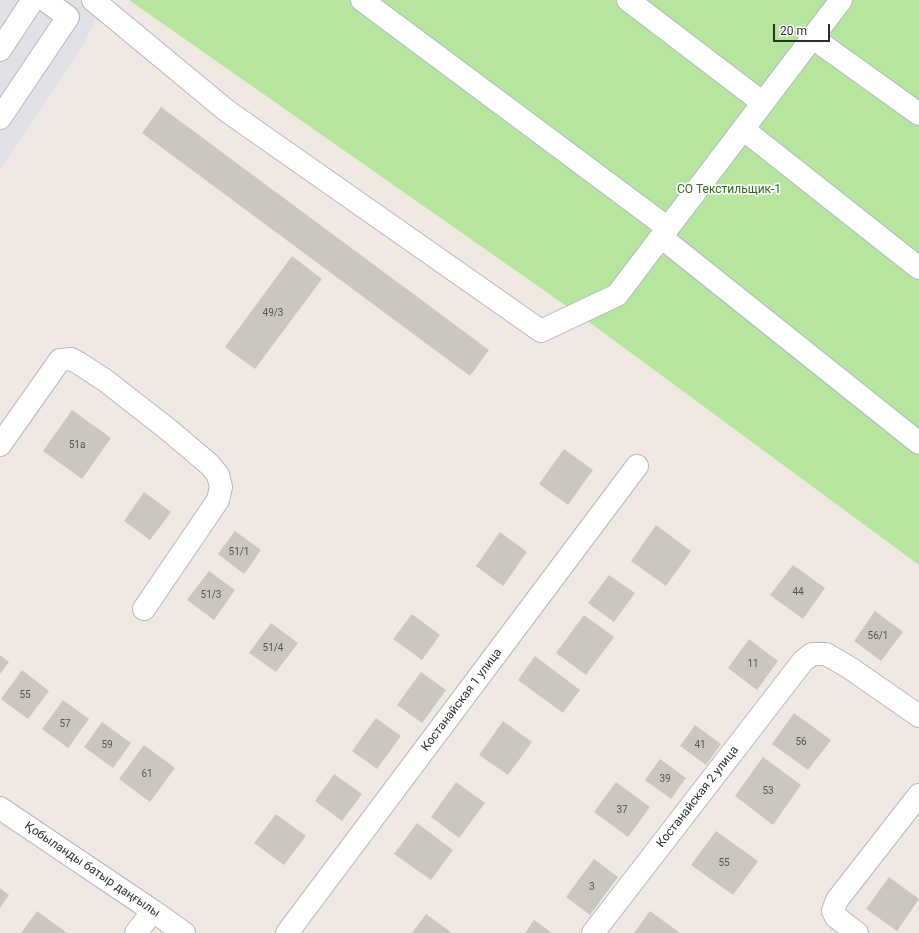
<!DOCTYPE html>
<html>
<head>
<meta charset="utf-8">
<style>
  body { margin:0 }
  #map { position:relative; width:919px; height:933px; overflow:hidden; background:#efe9e1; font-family:Roboto,sans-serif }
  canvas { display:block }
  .scale { position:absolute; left:773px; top:24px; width:57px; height:18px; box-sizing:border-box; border:2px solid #2e2e2e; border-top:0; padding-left:5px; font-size:12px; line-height:14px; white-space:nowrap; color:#2e2e2e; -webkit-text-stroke:3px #fff; paint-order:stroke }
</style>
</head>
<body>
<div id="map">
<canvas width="919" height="933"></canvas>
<div class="scale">20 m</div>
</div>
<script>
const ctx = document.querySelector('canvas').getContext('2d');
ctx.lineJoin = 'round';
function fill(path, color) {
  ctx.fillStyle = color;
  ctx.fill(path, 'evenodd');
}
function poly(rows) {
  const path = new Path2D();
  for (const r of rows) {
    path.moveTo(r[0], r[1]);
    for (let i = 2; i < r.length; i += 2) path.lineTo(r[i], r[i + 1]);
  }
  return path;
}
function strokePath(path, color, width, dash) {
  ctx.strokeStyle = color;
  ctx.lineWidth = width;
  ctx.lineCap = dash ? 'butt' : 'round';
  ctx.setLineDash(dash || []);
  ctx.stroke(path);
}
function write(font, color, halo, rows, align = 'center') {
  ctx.font = font + ' Roboto,sans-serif';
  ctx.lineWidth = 3.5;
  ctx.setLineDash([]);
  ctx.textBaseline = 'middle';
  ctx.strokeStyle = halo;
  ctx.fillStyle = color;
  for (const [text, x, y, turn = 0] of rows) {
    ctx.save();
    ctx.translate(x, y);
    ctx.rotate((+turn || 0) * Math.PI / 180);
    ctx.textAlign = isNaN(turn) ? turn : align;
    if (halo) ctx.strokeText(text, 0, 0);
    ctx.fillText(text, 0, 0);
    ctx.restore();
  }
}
const industrial = poly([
  [0,0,79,0,98,15,83,45,0,170]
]);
const green = poly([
  [129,0,919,0,919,565,585,319]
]);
const building = poly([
  [161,107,489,350,470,376,142,133],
  [292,256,322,279,255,369,225,347],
  [72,410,111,438,82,479,43,451],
  [564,449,593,470,568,505,539,484],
  [144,492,171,512,150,540,124,521],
  [656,525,691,551,666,586,631,561],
  [235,531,261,550,244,574,218,554],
  [500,532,527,552,503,586,476,566],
  [793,565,825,588,803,619,770,595],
  [209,571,235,590,214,620,187,600],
  [609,575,635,593,614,622,588,603],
  [875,611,903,632,881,661,854,641],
  [412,614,440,635,422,660,393,639],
  [584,615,614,637,586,675,556,653],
  [271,623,298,643,276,672,249,653],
  [749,639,778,661,757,690,728,668],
  [0,655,9,662,0,674],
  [535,656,580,690,563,713,518,680],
  [22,670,49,691,28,719,1,699],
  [421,672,446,690,422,723,397,705],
  [63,700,89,719,68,748,42,729],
  [794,713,831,740,808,770,772,744],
  [376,718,401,736,377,769,352,751],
  [503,721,532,742,508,775,479,755],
  [102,722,131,743,113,768,84,747],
  [695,725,721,744,706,765,680,746],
  [144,745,175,768,150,802,119,779],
  [763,757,801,785,773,825,735,796],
  [660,759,686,778,671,799,645,780],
  [334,774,362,794,342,821,315,801],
  [456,782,485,803,459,838,431,817],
  [616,782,650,807,628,837,594,812],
  [276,814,306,836,284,865,254,843],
  [417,823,453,850,431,880,394,854],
  [716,831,758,861,733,895,691,865],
  [594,859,618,877,590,915,566,897],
  [889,877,919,899,897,931,866,909],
  [0,888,9,895,0,908],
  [37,911,67,933,21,933],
  [650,911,680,933,634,933],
  [426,914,452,933,412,933],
  [534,920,552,933,525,933]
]);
const minor = poly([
  [93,0,227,111,541,331,617,295,841,0],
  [362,0,668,228],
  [628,0,763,103],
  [813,38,919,114],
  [0,50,33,0],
  [0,118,68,17,45,0],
  [743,129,919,268],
  [661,237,919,443],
  [0,445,60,360,71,359,77,362,106,381,170,431,210,465,218,475,221,487,218,500,144,609],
  [0,808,153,911,184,933],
  [136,933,153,911],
  [287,933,637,466],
  [593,933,803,661,812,654,826,654,850,668,919,716],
  [857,933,836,917,833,911,837,900,919,795]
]);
const numberNames = [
  ["49/3",273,313],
  ["51а",77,445],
  ["51/1",239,552],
  ["44",798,592],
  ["51/3",211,595],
  ["56/1",878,636],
  ["51/4",273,648],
  ["11",753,664],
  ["55",25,695],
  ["57",65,724],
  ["56",801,742],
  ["59",107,745],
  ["41",700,745],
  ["61",147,774],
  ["39",665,779],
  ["53",768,791],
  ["37",622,810],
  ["55",724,863],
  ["3",592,887]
];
const parkNames = [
  ["СО Текстильщик-1",729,190]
];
const streetNames = [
  ["Костанайская 1 улица",462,700,-53],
  ["Костанайская 2 улица",698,797,-52],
  ["Қобыланды батыр даңғылы",92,870,34]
];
fill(industrial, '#e3e1e8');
fill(green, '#b6e59e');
fill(building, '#cbc7bf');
strokePath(minor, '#b4b7c1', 24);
strokePath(minor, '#fff', 22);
write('10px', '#555452', null, numberNames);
write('12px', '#2c6e1b', '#fff', parkNames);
write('12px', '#2e2e2e', '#fff', streetNames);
</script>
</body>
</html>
